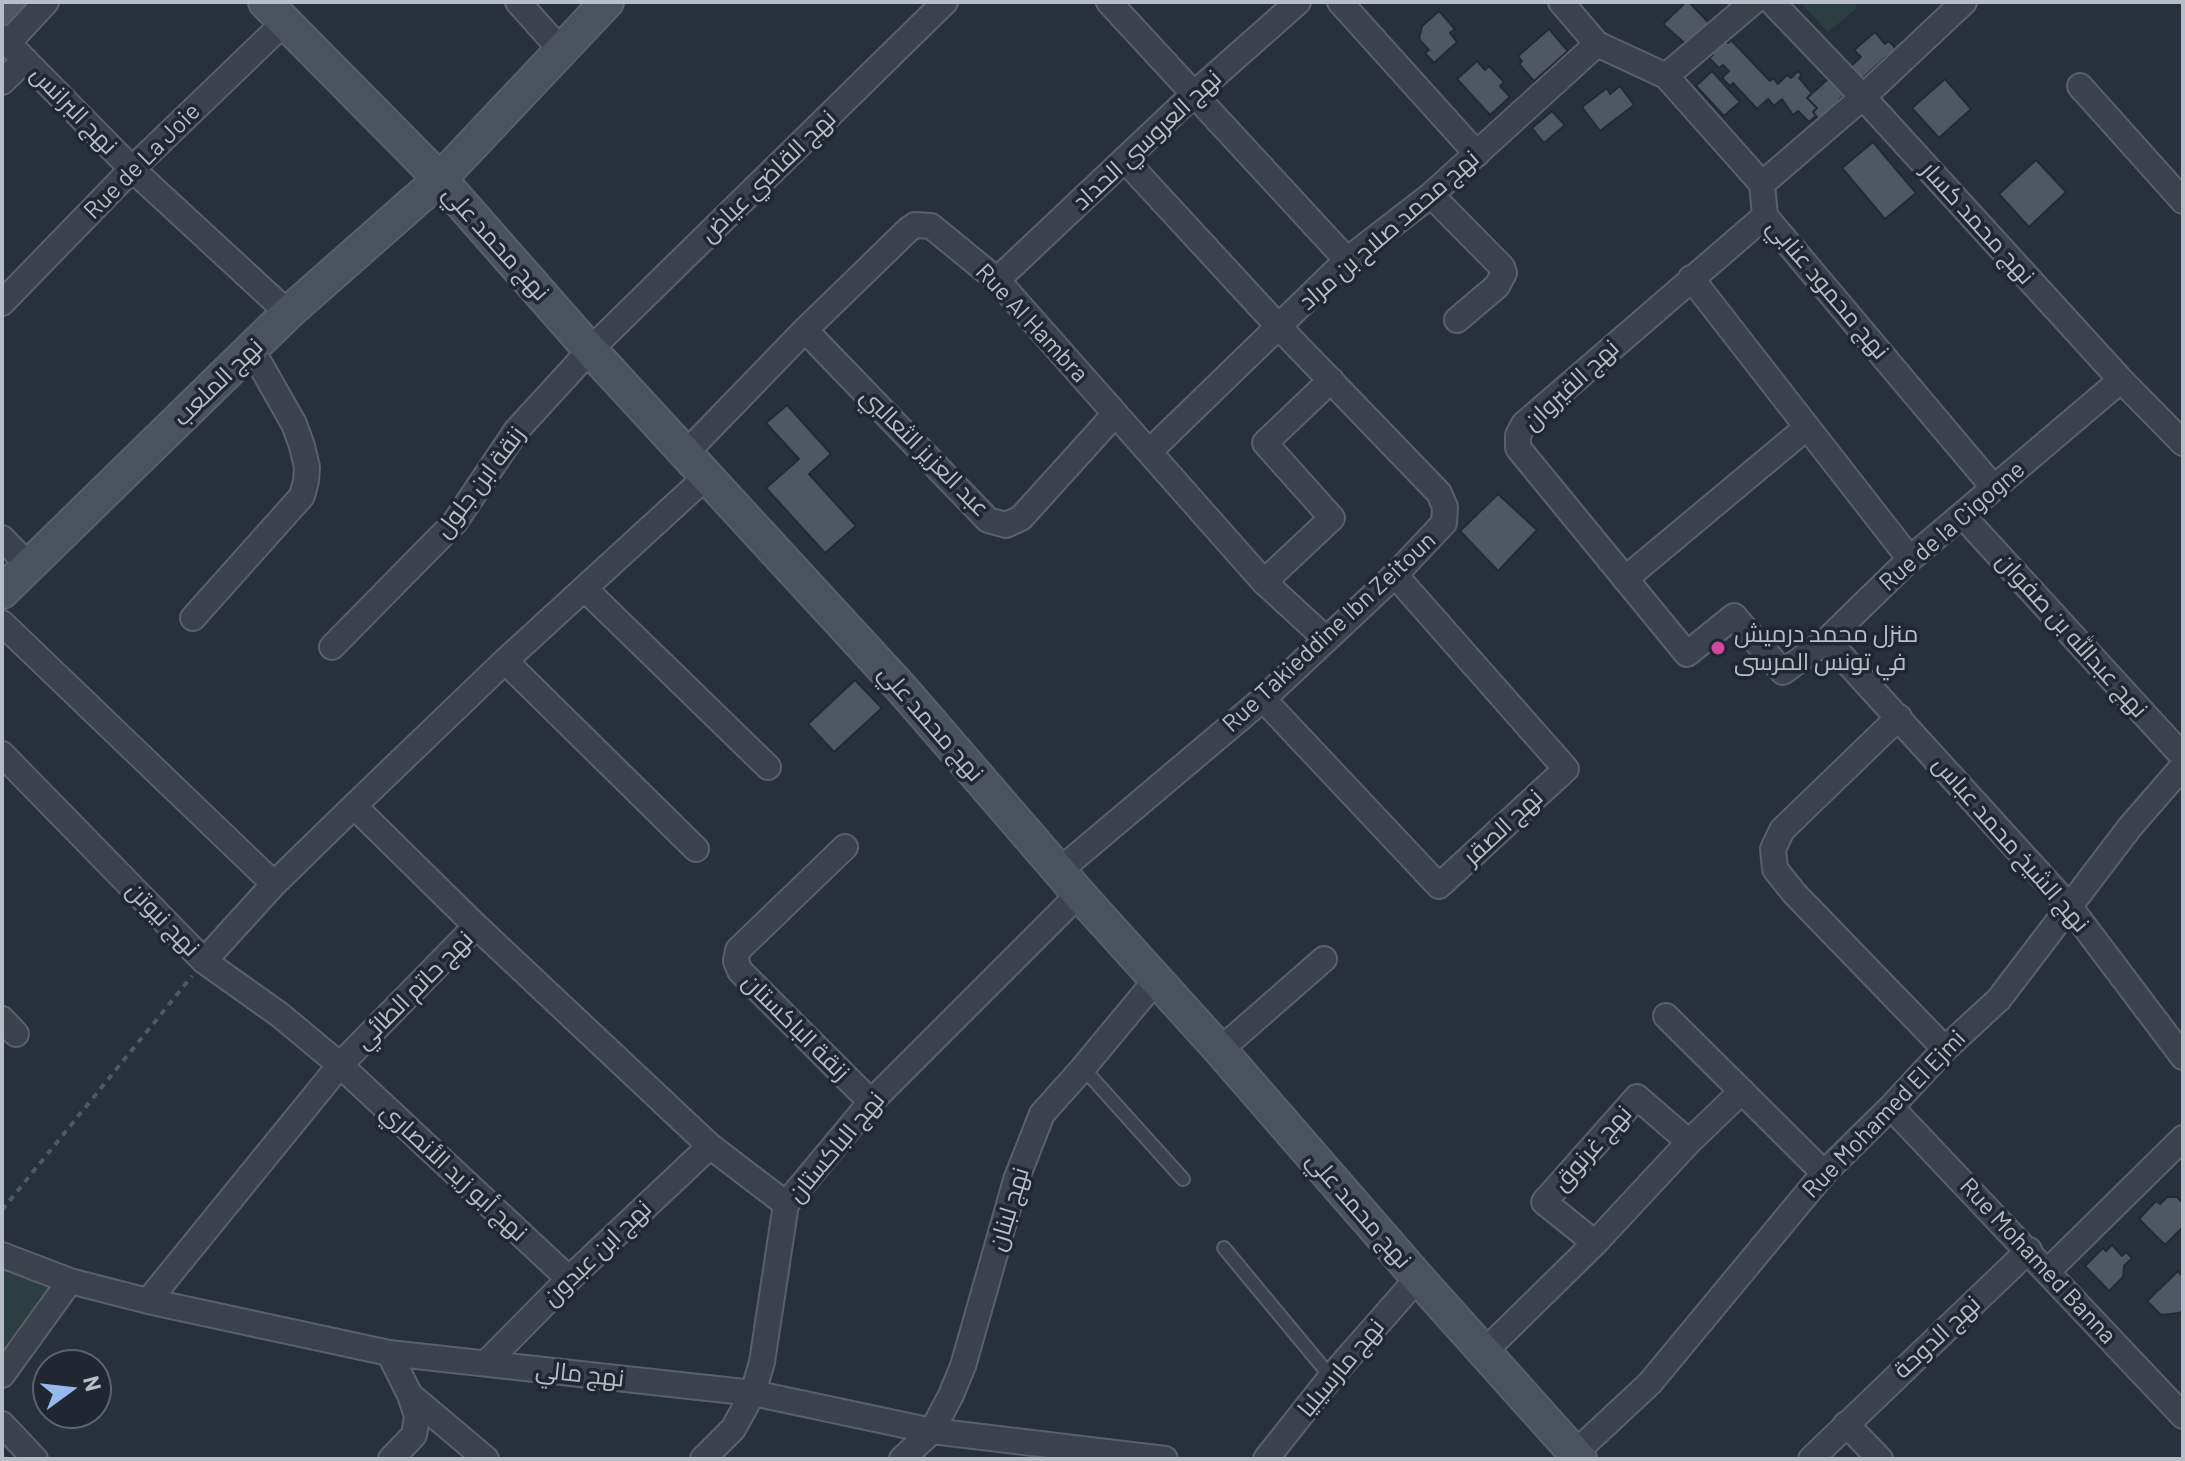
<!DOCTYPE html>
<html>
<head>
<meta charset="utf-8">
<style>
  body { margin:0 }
  #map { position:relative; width:2185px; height:1461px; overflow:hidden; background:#27313d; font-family:Barlow,sans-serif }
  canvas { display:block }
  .frame { position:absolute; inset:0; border:4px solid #b7bec8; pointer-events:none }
  .north { position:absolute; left:32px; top:1349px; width:80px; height:80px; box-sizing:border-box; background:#202732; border:2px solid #5c636e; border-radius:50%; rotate:75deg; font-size:22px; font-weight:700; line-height:32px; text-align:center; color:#b7bec8 }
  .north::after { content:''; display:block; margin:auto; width:28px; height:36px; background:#96b9ee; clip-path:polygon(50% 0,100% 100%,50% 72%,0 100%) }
</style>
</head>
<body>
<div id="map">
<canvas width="2185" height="1461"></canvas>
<div class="frame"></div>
<div class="north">N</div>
</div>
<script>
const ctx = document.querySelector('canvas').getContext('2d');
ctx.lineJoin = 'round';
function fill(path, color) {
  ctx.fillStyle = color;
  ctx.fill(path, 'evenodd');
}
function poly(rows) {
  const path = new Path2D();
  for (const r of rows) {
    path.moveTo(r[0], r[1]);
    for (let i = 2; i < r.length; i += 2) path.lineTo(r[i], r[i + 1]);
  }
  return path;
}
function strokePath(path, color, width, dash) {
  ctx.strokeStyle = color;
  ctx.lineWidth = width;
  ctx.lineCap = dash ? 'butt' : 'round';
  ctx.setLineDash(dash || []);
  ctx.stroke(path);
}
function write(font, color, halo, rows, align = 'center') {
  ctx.font = font + ' Barlow,Cairo,sans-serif';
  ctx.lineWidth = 7;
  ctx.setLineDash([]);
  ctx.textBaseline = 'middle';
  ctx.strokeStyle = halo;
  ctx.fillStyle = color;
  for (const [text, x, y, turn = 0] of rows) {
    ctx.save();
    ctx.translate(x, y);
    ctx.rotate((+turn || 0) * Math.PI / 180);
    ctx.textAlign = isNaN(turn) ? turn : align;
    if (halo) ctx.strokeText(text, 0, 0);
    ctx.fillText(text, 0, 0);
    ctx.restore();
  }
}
const green = poly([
  [1800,2,1853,2,1857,8,1828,32],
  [2,1270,55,1289,2,1360]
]);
const building = poly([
  [2,2,32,2,8,28,2,22,2,2],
  [1686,2,1689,2,1728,43,1731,40,1770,81,1773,78,1778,84,1787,75,1791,78,1798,71,1802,75,1799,78,1812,93,1807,98,1817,108,1813,112,1816,116,1809,122,1798,111,1793,115,1782,99,1774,106,1768,99,1757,109,1733,83,1730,86,1722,78,1729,71,1723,65,1719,68,1709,58,1713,55,1698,39,1689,47,1663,24,1686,2],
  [1439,11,1455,29,1450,33,1457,42,1434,63,1425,53,1429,50,1419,39,1422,26,1439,11],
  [1549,29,1568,51,1534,81,1519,64,1522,61,1518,56,1549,29],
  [1875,32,1885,44,1889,41,1898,51,1890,59,1887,56,1839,100,1841,103,1821,122,1813,112,1817,108,1807,98,1828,79,1832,83,1861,57,1854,50,1875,32],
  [1477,61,1485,70,1489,66,1504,82,1500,86,1510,97,1490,115,1457,79,1477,61],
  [1712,71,1740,102,1724,116,1696,86,1712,71],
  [1945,79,1971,109,1939,138,1912,108,1945,79],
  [1620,86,1634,105,1600,131,1582,107,1607,88,1610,94,1620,86],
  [1552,111,1565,125,1544,143,1532,128,1552,111],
  [1873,142,1916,193,1885,219,1842,168,1873,142],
  [2036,160,2066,192,2029,227,1999,194,2036,160],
  [787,405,831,454,809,474,856,526,825,553,766,488,799,459,766,423,787,405],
  [1498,494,1537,530,1498,571,1460,531,1498,494],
  [855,680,882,708,834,752,808,724,855,680],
  [2167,1197,2177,1197,2183,1203,2183,1227,2165,1245,2139,1219,2156,1201,2160,1204,2167,1197],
  [2112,1245,2122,1256,2126,1252,2132,1258,2124,1266,2123,1277,2109,1291,2085,1266,2103,1248,2106,1251,2112,1245],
  [2178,1271,2183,1277,2183,1310,2180,1313,2161,1315,2147,1301,2178,1271]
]);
const path = poly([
  [2,1210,192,976]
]);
const lane = poly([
  [1083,1068,1183,1179],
  [1224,1248,1331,1377]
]);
const street = poly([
  [518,2,560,49],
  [1109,2,1347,260],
  [1340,2,1477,154],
  [1561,2,1597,44,1666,76,1762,184,1765,216,1994,488],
  [1772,2,1863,97,2121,380,2183,443],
  [2,37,132,169,288,313],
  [8,43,46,2],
  [1666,76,1753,2],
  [2,82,25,60],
  [2080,86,2183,201],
  [1762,184,1863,97,1964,2],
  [1431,195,1502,267,1504,273,1497,286,1457,320],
  [1765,216,1524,424,1518,435,1518,448,1687,654,1734,616,1783,672,1827,640,1910,559,2121,380],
  [1691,278,1910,559],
  [997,280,1194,94,1298,2],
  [2,303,132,169,285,22],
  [805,330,988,520,1006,525,1021,518,1115,414],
  [1149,452,1347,260,1431,195,1597,44],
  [686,453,805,330,909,229,915,225,931,226,997,280,1264,582,1326,639],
  [1962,515,2178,751,2183,751],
  [2,538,28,565],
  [1625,579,1806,428],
  [1264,582,1332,518,1265,443,1331,380],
  [585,589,768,767],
  [193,618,302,496,306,481,307,467,302,446,294,424,252,350],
  [2,623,274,884],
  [1827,640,2069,906,2183,1057],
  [332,647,455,522,516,431,591,349,945,2],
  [505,661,696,849],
  [1263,699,1439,886,1566,769,1395,575],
  [1899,717,1782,830,1773,849,1775,869,1794,893,1945,1049],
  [2,754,204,961,280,1015,340,1065,569,1279],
  [354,806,476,926],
  [845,847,738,950,736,961,740,971,871,1102],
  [1059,871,1263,699,1395,575,1444,523,1445,507,1439,493,1279,327,1125,160],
  [204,961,274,884,354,806,505,661,707,476],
  [1666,1016,1824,1173],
  [2,1019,16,1034],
  [1220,1050,1324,959],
  [1891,1107,2183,1416],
  [1595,1243,1544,1202,1637,1097,1689,1142],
  [2,1255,70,1281,148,1301,389,1353,753,1393,932,1431,1165,1459],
  [2048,1271,2183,1138],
  [148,1301,340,1065,476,926,710,1146,786,1204],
  [1484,1352,1595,1243,1689,1142,1742,1091],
  [389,1353,410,1395,417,1416,414,1435,391,1459],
  [486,1363,569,1279,710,1146],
  [2,1375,70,1281],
  [410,1395,486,1459],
  [2,1424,35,1459],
  [1846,1424,1880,1459],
  [1575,1453,1650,1383,1824,1173,1891,1107,1945,1049,1999,999,2130,827,2183,766],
  [703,1459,733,1429,753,1393,762,1362,786,1204,871,1102,1079,894],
  [902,1459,932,1431,951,1395,963,1366,1016,1180,1042,1114,1083,1068,1156,980],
  [1266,1459,1331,1377,1418,1278],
  [1811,1459,2029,1250]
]);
const secondary = poly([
  [265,2,440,179,584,343,903,690,1079,894,1220,1050,1418,1278,1580,1459],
  [2,592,288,313,440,179,607,2]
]);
const markers = [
  [1718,648,8,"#d1479c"]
];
const streetNames = [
  ["نهج البرانس",74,110,46],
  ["نهج العروسي الحداد",1147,140,-43],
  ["Rue de La Joie",142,161,-45],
  ["نهج القاضي عياض",768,176,-44],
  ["نهج محمد كسار",1978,223,48],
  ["نهج محمد صلاح بن مراد",1389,230,-41],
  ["نهج محمد علي",496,243,48],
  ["نهج محمود عنابي",1828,289,50],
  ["Rue Al Hambra",1032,323,47],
  ["نهج الملعب",218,382,-44],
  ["نهج القيروان",1571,385,-43],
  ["عبد العزيز الثعالبي",925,452,45],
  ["زنقة ابن جلول",480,482,-53],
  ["Rue de la Cigogne",1952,526,-41],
  ["Rue Takieddine Ibn Zeitoun",1329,632,-43],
  ["نهج عبدالله بن صفوان",2072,635,48],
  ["نهج محمد علي",931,723,49],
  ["نهج الصقر",1503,827,-43],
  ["نهج الشيخ محمد عباس",2011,844,49],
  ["نهج نيوتن",163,919,46],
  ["نهج حاتم الطائي",414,990,-45],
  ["زنقة الباكستان",796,1027,45],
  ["Rue Mohamed El Ejmi",1884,1114,-46],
  ["نهج الباكستان",836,1147,-50],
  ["نهج غرنوق",1592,1148,-48],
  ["نهج أبو زيد الأنصاري",454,1172,43],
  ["نهج لبنان",1009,1209,-73],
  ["نهج محمد علي",1359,1210,49],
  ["نهج ابن عبدون",597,1253,-44],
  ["Rue Mohamed Banna",2038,1261,47],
  ["نهج الدوحة",1937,1337,-43],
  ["نهج مارسيليا",1341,1368,-50],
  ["نهج مالي",580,1374,6]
];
const poiNames = [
  ["منزل محمد درميش",1734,634],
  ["في تونس المرسى",1734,662]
];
fill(green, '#2c3f40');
fill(building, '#4e5865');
strokePath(building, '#222934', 2);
strokePath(lane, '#59606b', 16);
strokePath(street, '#59606b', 28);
strokePath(secondary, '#59606b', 36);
strokePath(path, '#4b5c5f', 4, [6, 6]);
strokePath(lane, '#3b424d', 12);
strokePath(street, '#3b424d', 24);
strokePath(secondary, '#49525f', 32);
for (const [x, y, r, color] of markers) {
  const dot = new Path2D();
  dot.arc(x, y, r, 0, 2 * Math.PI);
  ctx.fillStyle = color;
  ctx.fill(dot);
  strokePath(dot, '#202732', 3);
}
write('24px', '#b7bec8', '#202732', streetNames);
write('24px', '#b7bec8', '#202732', poiNames, 'left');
</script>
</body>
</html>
